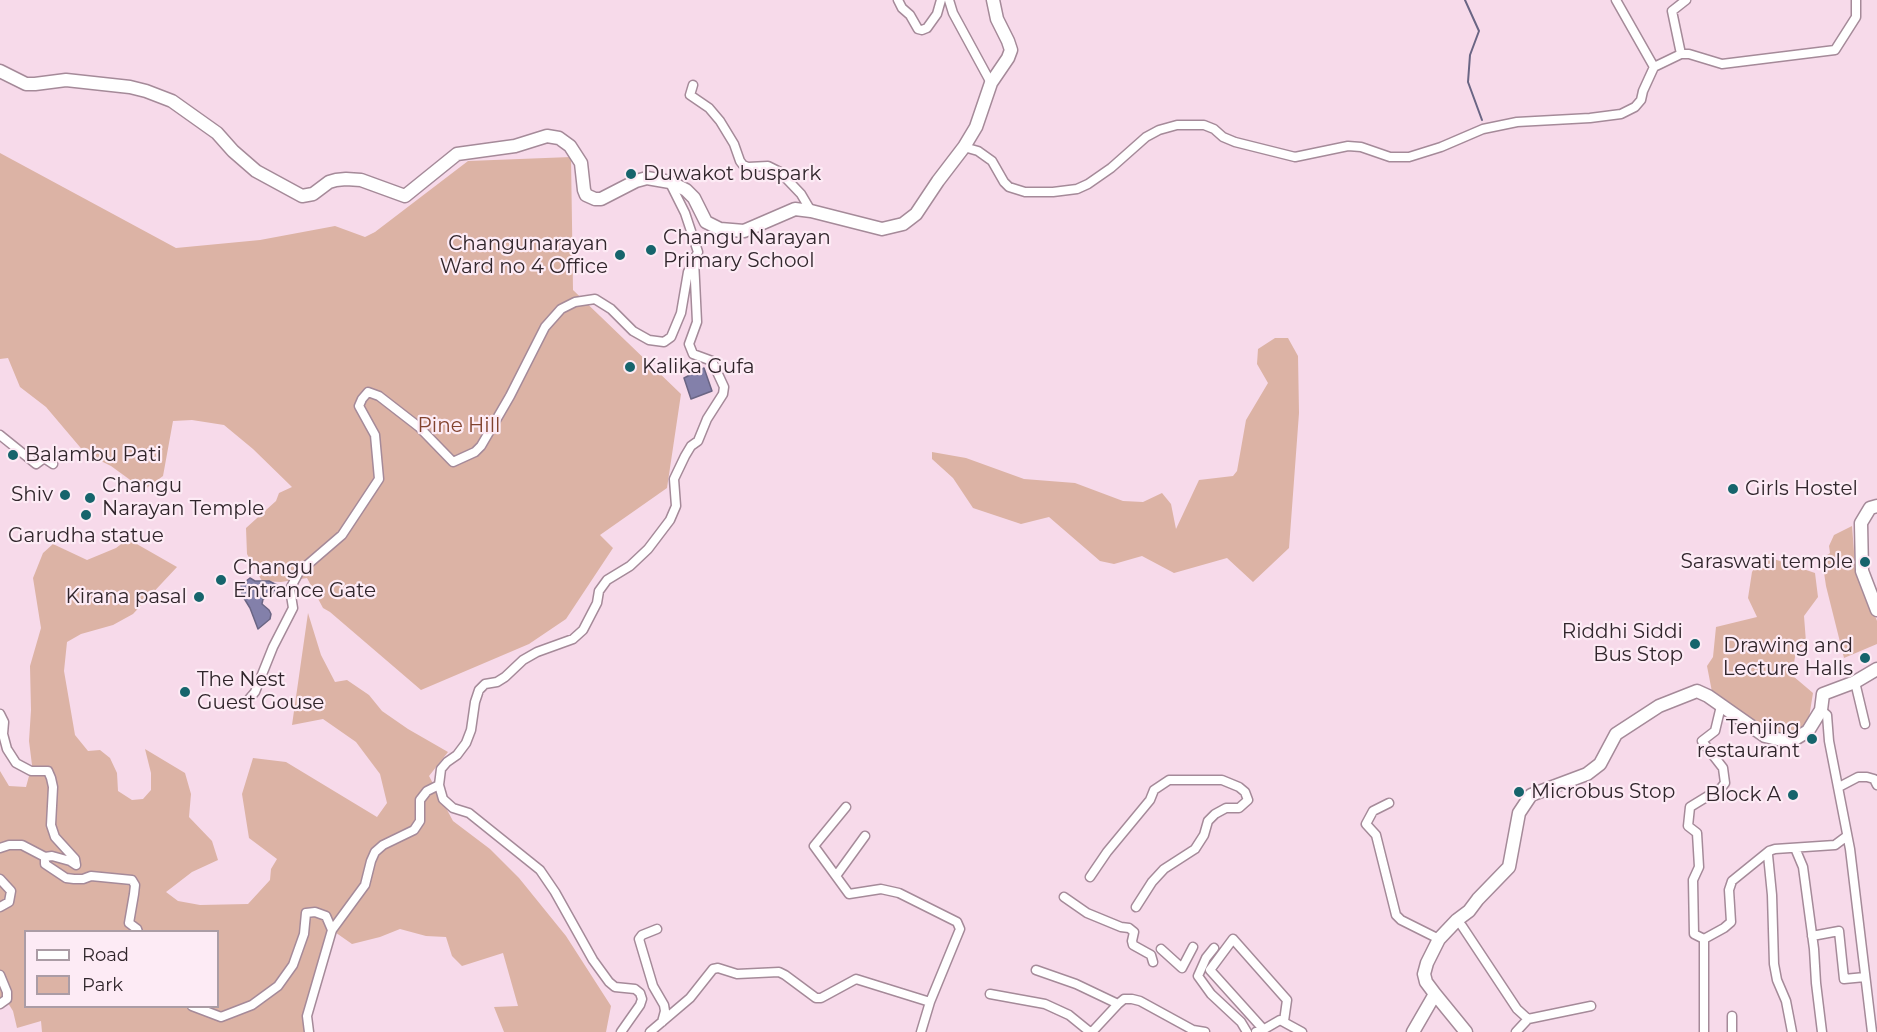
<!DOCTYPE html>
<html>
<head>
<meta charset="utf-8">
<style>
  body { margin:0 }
  #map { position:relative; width:1877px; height:1032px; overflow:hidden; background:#f7daea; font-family:Montserrat,sans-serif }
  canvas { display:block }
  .legend { position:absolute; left:24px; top:930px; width:195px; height:78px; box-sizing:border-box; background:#fdebf5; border:2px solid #ab9ca5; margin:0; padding:8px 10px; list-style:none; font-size:18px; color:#31262c }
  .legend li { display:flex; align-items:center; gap:12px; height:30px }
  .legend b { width:30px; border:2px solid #ab9ca5 }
</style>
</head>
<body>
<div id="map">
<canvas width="1877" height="1032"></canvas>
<ul class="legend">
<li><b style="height:8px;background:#fff"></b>Road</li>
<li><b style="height:16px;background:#dcb3a5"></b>Park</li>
</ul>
</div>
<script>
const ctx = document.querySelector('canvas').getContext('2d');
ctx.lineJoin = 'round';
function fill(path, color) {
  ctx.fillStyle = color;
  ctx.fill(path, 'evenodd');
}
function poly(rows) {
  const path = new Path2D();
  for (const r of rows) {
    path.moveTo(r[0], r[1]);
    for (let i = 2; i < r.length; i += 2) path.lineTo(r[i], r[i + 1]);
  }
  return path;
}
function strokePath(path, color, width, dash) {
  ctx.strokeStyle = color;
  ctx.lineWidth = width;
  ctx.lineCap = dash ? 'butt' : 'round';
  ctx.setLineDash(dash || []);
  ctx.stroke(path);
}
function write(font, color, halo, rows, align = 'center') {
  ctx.font = font + ' Montserrat,sans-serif';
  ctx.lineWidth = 4.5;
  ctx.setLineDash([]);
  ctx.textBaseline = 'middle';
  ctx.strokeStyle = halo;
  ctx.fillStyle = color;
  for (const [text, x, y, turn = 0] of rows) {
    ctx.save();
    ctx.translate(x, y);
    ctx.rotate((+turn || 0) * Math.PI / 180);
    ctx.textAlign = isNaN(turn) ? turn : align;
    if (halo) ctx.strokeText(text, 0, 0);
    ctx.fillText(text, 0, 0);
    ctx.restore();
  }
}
const green = poly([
  [0,153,176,248,260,240,335,226,365,237,375,232,468,161,571,157,573,290,681,394,667,488,600,535,613,548,566,619,529,644,421,690,330,612,323,608,307,578,281,582,262,581,247,554,246,528,276,501,279,493,292,487,253,449,224,425,192,420,173,421,163,476,144,490,111,466,85,453,46,407,20,387,8,358,0,359],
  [1275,338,1288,338,1298,356,1299,413,1289,548,1253,582,1227,558,1174,573,1142,556,1114,564,1100,561,1049,517,1021,524,973,508,953,478,932,459,932,452,966,458,1024,479,1075,483,1123,501,1143,502,1162,493,1171,504,1176,529,1199,480,1233,476,1237,471,1246,420,1268,383,1257,364,1258,349],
  [1852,526,1855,564,1877,621,1877,644,1844,658,1826,586,1822,559,1830,553,1829,546,1834,535],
  [128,539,177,567,133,614,113,625,81,634,67,642,64,671,75,735,88,751,100,750,110,758,117,773,118,791,132,800,143,799,151,790,151,773,145,749,185,773,191,794,189,817,212,841,218,860,192,872,166,892,178,901,200,905,248,904,270,880,271,869,277,859,249,838,242,794,253,758,286,762,377,817,387,803,380,774,356,742,323,719,292,725,308,613,321,655,335,682,347,680,369,695,382,711,408,729,448,752,429,776,453,821,490,849,519,878,566,936,611,1006,606,1032,504,1032,494,1007,518,1006,503,953,462,966,452,956,446,937,426,936,400,929,380,937,352,944,332,930,305,1032,42,1032,41,1021,17,1028,13,1011,8,1003,0,1002,0,771,9,786,26,787,32,765,29,741,31,710,30,666,41,628,33,578,43,553,53,544,87,560,116,548],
  [26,932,218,932,218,1006,26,1006],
  [1762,555,1815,573,1818,597,1804,616,1806,642,1796,651,1793,669,1793,676,1813,693,1808,724,1787,742,1766,736,1713,697,1707,666,1713,657,1716,627,1757,617,1748,598,1752,572]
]);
const water = poly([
  [704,368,712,391,691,399,684,378,704,368],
  [250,578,255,581,269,581,277,585,272,595,263,599,262,604,269,610,271,614,270,619,258,629,250,608,242,595,241,585,250,578]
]);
const stream = poly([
  [1465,0,1479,31,1470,55,1468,82,1482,120]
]);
const street = poly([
  [898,0,902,8,910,15,918,29,922,30,927,28,937,14,941,0],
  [949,0,953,13,991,83],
  [1616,0,1654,67],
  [1681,54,1672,11,1686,0],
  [693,85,690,95,709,108,720,121,734,144,740,161,743,165,748,167,768,166,780,172,801,194,811,211],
  [964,147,978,151,992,161,1004,182,1009,187,1025,192,1053,192,1077,189,1088,184,1111,168,1146,137,1159,130,1177,125,1204,125,1214,129,1223,137,1235,142,1295,157,1348,146,1361,147,1390,157,1409,157,1441,147,1483,129,1517,122,1590,118,1621,114,1635,107,1641,100,1643,91,1654,67,1681,54,1689,54,1722,64,1835,50,1856,17,1856,0],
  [0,435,36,464,44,458,53,464],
  [1855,682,1865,724],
  [249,699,255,692,273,647,293,608,290,589,299,572,342,535,379,479,375,435,359,406,362,399,368,392,379,396,419,427,453,462,475,452,481,446,510,396,545,327,561,309,575,302,595,299,611,309,633,331,649,340,664,342,671,337,681,313,688,272,698,252,685,213,670,183],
  [1821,710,1827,715,1829,741,1850,849,1872,1032],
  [0,714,4,722,3,734,7,749,16,763,31,771,48,771,51,778,53,787,51,825,55,837,75,859,76,865,70,861,52,856,45,857,45,864,66,878,74,879,83,879,91,876,132,880,135,885,134,894,129,923,137,929,138,932],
  [1839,787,1858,777,1867,777,1874,779,1877,785],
  [1389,803,1373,811,1366,824,1376,835,1396,915,1401,920,1439,939],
  [846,807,814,846,849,894,881,889,899,893,957,922,960,929,930,1002,921,1032],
  [0,848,9,845,22,845,45,857],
  [1795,848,1803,867,1814,949,1816,983,1822,1032],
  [836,876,865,836],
  [1090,877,1107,852,1150,800,1154,790,1169,780,1222,780,1239,787,1245,792,1248,800,1239,808,1226,808,1215,814,1208,821,1204,835,1195,849,1164,869,1152,882,1136,907],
  [0,879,11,891,9,902,0,907],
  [1064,897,1087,913,1121,927,1129,928,1134,932,1132,941,1133,945,1151,955,1153,962],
  [1457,920,1462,926,1517,1009,1528,1019],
  [657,929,642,935,639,939,653,986,664,1005,665,1011,662,1022],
  [1812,936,1839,931,1844,979,1865,977],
  [1704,939,1724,928,1731,922,1729,890,1732,881,1769,851],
  [1214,948,1206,958,1198,976,1211,994,1241,1022,1247,1032],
  [1161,949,1182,968,1193,947],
  [1036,970,1076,984,1118,1004],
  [0,975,7,992,7,999,0,1004],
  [990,994,1045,1004,1069,1015,1090,1032],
  [192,1006,221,1017,252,1005,278,986,293,965,304,934,306,913,315,912,326,916,332,930],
  [1264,1030,1210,970,1233,939,1287,1000,1284,1021],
  [309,1032,307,1016,332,930,365,885,371,861,375,852,383,845,414,830,420,821,420,800,427,791,439,785],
  [621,1032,640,1005,642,999,640,993,635,989,615,987,609,982,593,960,555,892,540,870,469,813,453,808,443,799,439,785,441,769,447,762,457,755,466,743,471,730,475,702,479,690,485,684,497,682,505,677,523,660,537,652,573,639,583,630,597,603,599,591,607,580,630,566,648,549,670,520,676,506,674,479,685,456,691,446,698,441,707,419,723,394,724,387,712,361,693,354,689,344,697,322,694,260],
  [650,1032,690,998,713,969,718,968,737,974,779,972,785,975,816,998,821,998,856,979,930,1002],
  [1092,1032,1118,1004,1124,999,1132,999,1140,1001,1193,1030,1205,1032],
  [1256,1032,1261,1031,1280,1020,1302,1032],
  [1516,1032,1528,1019,1591,1006],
  [1704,1032,1704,939,1694,934,1693,880,1699,867,1697,833,1688,826,1690,807,1721,788,1725,783,1723,768,1702,741,1715,731,1721,706],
  [1732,1032,1732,1016],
  [1792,1032,1786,1001,1777,980,1774,964,1772,895,1768,855,1769,851,1775,849,1835,845,1847,836]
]);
const secondary = poly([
  [0,71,26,84,35,84,66,80,130,87,146,91,172,101,217,133,233,151,256,171,302,196,313,194,329,182,336,180,346,179,361,180,405,196,457,154,515,146,547,136,559,138,570,146,581,163,584,190,586,195,595,199,601,199,636,181,647,178,670,182,686,190,694,198,706,222,720,229,744,231,795,209,811,211,882,229,903,224,916,214,938,181,964,147,976,127,991,83,1008,58,1011,50,1008,41,997,19,993,0],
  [1877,506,1870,508,1861,523,1862,571,1877,610],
  [1413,1032,1435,994],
  [1466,1032,1435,994,1426,982,1424,974,1427,963,1439,939,1457,920,1469,911,1478,899,1509,867,1519,813,1531,795,1587,774,1600,764,1616,734,1659,706,1697,691,1708,696,1765,736,1790,742,1808,731,1821,710,1823,694,1855,682,1877,669]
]);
const markers = [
  [631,174,6,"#16646c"],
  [651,250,6,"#16646c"],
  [620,255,6,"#16646c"],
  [630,367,6,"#16646c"],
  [13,455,6,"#16646c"],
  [1733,489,6,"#16646c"],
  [65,495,6,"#16646c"],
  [90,498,6,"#16646c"],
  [86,515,6,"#16646c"],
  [1865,562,6,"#16646c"],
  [221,580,6,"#16646c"],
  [199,597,6,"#16646c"],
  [1695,644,6,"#16646c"],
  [1865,658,6,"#16646c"],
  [185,692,6,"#16646c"],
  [1812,739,6,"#16646c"],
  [1519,792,6,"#16646c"],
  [1793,795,6,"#16646c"]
];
const poiNames = [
  ["Duwakot buspark",643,174],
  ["Changu Narayan",663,238],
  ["Primary School",663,261],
  ["Changunarayan",608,244,"right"],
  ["Ward no 4 Office",608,267,"right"],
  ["Kalika Gufa",642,367],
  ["Balambu Pati",25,455],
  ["Changu",102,486],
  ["Narayan Temple",102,509],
  ["Girls Hostel",1745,489],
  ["Shiv",53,495,"right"],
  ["Garudha statue",86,536,"center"],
  ["Saraswati temple",1853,562,"right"],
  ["Changu",233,568],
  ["Entrance Gate",233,591],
  ["Kirana pasal",187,597,"right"],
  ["Riddhi Siddi",1683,632,"right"],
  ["Bus Stop",1683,655,"right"],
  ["Drawing and",1853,646,"right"],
  ["Lecture Halls",1853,669,"right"],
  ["The Nest",197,680],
  ["Guest Gouse",197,703],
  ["Tenjing",1800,728,"right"],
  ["restaurant",1800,751,"right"],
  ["Microbus Stop",1531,792],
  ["Block A",1781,795,"right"]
];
const parkNames = [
  ["Pine Hill",459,426]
];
fill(green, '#dcb3a5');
fill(water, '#8380aa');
strokePath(water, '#6a6584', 1.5);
strokePath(stream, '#6a6584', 2);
strokePath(street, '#a58a99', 11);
strokePath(secondary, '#a58a99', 15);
strokePath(street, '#fff', 8);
strokePath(secondary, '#fff', 12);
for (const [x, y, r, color] of markers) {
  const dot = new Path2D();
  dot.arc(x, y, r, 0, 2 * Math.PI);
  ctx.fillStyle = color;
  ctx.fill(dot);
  strokePath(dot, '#fdebf5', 2);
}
write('20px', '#31262c', '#fdebf5', poiNames, 'left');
write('20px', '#82432e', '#fdebf5', parkNames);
</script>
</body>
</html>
